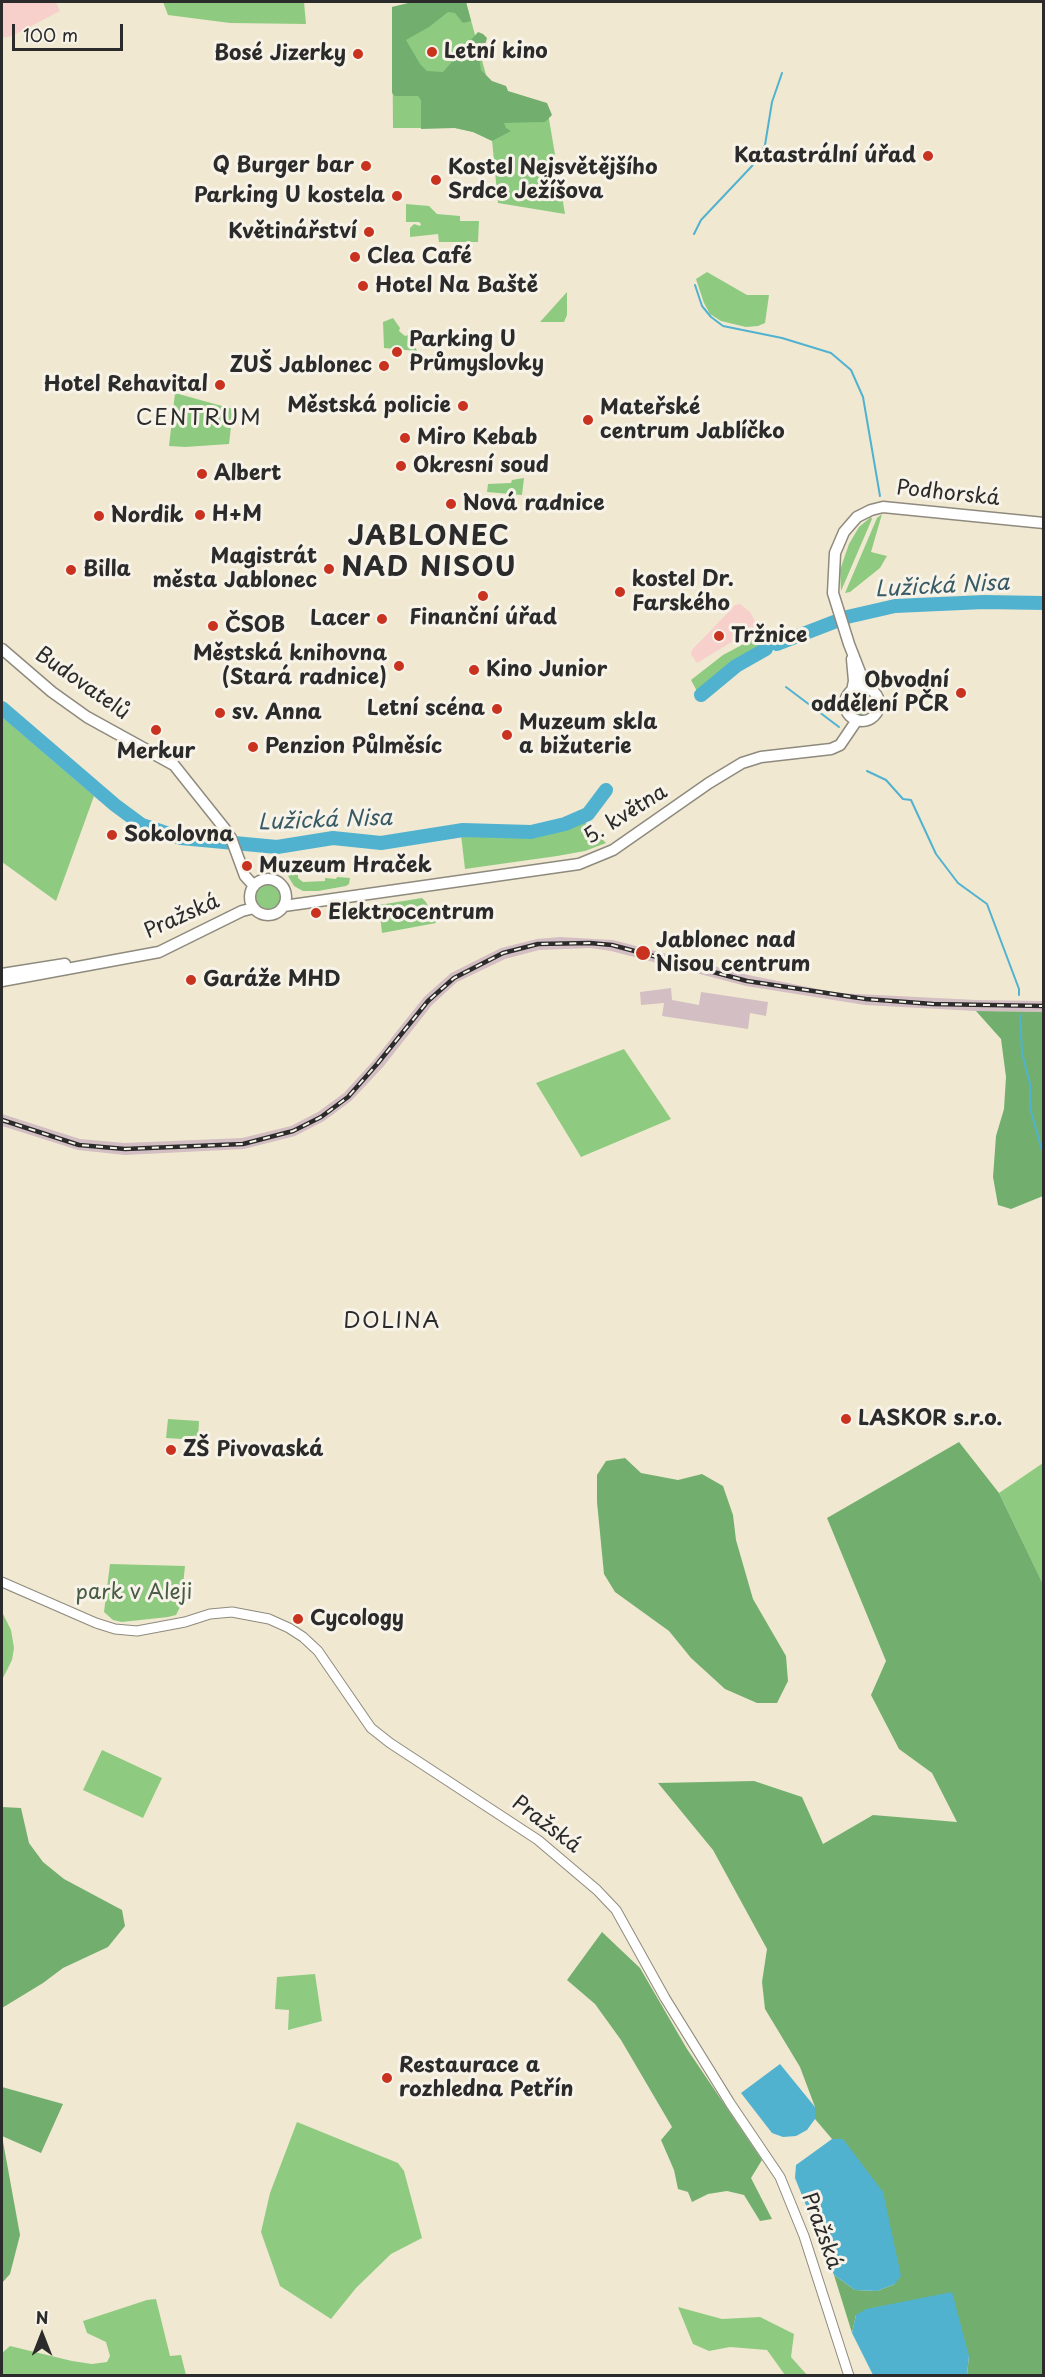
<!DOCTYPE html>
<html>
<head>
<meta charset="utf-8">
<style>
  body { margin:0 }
  #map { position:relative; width:1045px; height:2377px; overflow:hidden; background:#f1e8d1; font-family:"Playpen Sans",sans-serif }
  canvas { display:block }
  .frame { position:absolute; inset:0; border:3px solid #2b2b2b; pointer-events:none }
  .north { position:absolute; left:12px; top:2305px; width:60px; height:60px; -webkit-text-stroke:4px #f7f3e8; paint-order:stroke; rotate:0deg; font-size:16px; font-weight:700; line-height:24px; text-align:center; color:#2b2b2b }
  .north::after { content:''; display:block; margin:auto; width:21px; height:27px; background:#2b2b2b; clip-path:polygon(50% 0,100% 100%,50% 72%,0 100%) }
  .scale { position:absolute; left:12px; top:24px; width:111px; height:27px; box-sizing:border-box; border:3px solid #2b2b2b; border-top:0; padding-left:8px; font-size:18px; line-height:21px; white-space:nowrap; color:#2b2b2b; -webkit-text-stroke:4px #f7f3e8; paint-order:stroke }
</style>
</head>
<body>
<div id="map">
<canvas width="1045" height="2377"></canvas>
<div class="frame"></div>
<div class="north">N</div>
<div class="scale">100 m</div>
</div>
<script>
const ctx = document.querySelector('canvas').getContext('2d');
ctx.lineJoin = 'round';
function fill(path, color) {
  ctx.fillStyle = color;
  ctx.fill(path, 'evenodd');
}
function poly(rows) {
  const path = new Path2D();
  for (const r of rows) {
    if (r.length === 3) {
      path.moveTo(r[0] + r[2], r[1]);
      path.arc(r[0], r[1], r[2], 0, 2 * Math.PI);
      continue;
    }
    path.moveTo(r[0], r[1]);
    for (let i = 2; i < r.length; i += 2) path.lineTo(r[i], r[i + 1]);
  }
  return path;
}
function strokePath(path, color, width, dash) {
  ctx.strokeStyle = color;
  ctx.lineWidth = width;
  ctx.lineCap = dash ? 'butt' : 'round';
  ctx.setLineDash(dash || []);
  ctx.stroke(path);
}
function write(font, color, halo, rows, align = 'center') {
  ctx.font = font + ' "Playpen Sans",sans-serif';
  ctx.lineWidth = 6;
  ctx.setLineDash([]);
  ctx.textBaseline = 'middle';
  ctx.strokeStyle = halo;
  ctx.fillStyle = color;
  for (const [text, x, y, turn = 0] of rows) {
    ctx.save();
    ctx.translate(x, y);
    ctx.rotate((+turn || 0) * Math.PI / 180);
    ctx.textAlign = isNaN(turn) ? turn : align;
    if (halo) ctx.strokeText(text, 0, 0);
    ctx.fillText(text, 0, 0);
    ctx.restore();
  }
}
const built = poly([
  [2,2,56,2,60,11,12,36,2,38],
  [735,605,740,604,750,612,758,626,697,663,691,654,692,650]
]);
const industrial = poly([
  [560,937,613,940,748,975,838,993,976,1000,1043,1001,1043,1012,976,1011,865,1005,746,986,611,951,590,948,539,950,505,959,457,982,432,1005,383,1067,351,1101,324,1121,295,1136,244,1149,125,1155,78,1150,2,1126,2,1114,80,1139,125,1143,242,1138,291,1126,318,1112,344,1093,374,1060,424,997,451,973,501,948,537,939],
  [671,988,672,1000,699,1005,701,992,768,1002,766,1016,750,1013,748,1029,662,1016,664,1003,641,1005,640,992]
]);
const green = poly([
  [163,2,304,2,306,24,230,23,168,15],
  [413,2,466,2,491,93,547,107,565,214,498,203,492,140,473,132,455,128,393,128,392,7],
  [406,204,429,206,437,214,460,216,460,221,479,221,478,242,439,242,438,234,410,237,410,228,414,224,420,226,421,224,419,222,406,222],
  [707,272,747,295,769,295,765,323,758,326,746,327,721,321,710,314,704,303,696,279],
  [567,292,567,315,564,322,540,322],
  [393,318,400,328,399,331,405,336,408,335,412,339,417,351,384,348,383,322],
  [175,393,233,409,229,444,185,447,169,446],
  [524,478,522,495,487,492,488,484,511,483,512,480],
  [882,514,871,552,887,556,880,568,850,592,845,593,877,518],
  [871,517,872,519,841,591,840,570,849,544,859,527],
  [761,637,767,646,737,663,699,695,691,680,723,655,753,639],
  [862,704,12],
  [2,717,94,796,56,901,2,862],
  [584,821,606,843,585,851,557,856,465,869,461,835,528,838],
  [298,872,298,878,303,882,325,881,325,878,336,879,337,877,350,878,349,884,346,886,318,891,303,891,294,886,288,876],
  [268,897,12],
  [422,898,426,902,436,923,382,933,379,905],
  [624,1049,671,1119,581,1157,536,1083],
  [168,1419,199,1421,198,1440,166,1438],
  [1043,1463,1043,1584,999,1493],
  [110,1564,185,1566,181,1605,176,1615,168,1617,122,1622,113,1620,104,1612],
  [2,1612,11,1630,14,1648,12,1660,2,1680],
  [102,1750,162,1778,143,1818,83,1790],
  [315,1974,322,2021,288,2030,289,2010,275,2009,277,1977],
  [297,2122,398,2163,404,2171,422,2238,391,2254,356,2288,331,2319,280,2286,261,2232,270,2193],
  [156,2299,170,2356,181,2355,186,2375,2,2375,2,2353,10,2346,72,2361,92,2364,107,2362,110,2356,106,2342,87,2333,83,2321,147,2300],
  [678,2307,722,2319,760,2317,794,2334,791,2357,807,2375,785,2375,767,2350,730,2347,709,2351,693,2344]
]);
const forest = poly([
  [413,2,466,2,471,21,463,23,455,13,448,12,429,27,406,40,420,64,427,71,443,72,478,32,483,34,487,38,480,63,481,70,492,81,506,86,508,91,547,103,552,115,545,122,504,123,506,128,511,131,492,141,473,132,455,128,421,129,421,100,418,96,395,96,392,93,392,7],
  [976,1011,1043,1012,1043,1196,1011,1209,998,1205,993,1177,996,1136,1004,1109,1006,1077,1001,1039],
  [959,1442,999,1493,1043,1584,1043,2375,967,2375,969,2356,856,2315,852,2333,834,2275,855,2290,877,2291,895,2284,843,2139,832,2139,815,2119,815,2107,800,2067,765,2009,762,1982,767,1949,713,1850,658,1783,754,1781,802,1797,823,1844,873,1815,957,1822,932,1773,899,1749,871,1695,886,1661,827,1518],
  [625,1458,641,1473,678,1480,702,1474,723,1486,733,1515,736,1540,753,1599,786,1656,788,1681,777,1703,757,1703,725,1689,691,1658,669,1631,615,1592,604,1574,597,1502,597,1475,606,1461],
  [2,1807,21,1808,29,1843,43,1862,64,1879,122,1910,125,1926,108,1947,63,1968,43,1983,2,2008],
  [602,1932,640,1968,687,2049,762,2160,751,2178,772,2219,760,2221,744,2195,727,2191,708,2194,692,2202,688,2192,678,2189,674,2170,661,2140,672,2127,621,2040,595,2004,567,1980],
  [2,2087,63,2104,41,2153,2,2136,20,2235,10,2274,2,2283]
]);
const water = poly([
  [780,2064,815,2107,815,2119,807,2130,796,2136,783,2137,772,2133,741,2093],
  [832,2139,843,2139,883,2192,901,2276,895,2284,877,2291,855,2290,834,2275,795,2178,796,2165],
  [952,2292,969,2356,967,2375,873,2375,852,2333,856,2315,866,2309]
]);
const stream = poly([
  [694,234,701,220,752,166,765,145,772,102,782,73],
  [695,285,702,306,711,317,723,326,782,338,831,353,851,370,863,397,880,496],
  [786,687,839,727],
  [867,771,886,780,903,799,911,800,936,854,958,883,987,904,1019,989,1019,995],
  [1020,1015,1022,1053,1030,1084,1030,1108,1044,1158]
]);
const river = poly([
  [777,644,847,617,895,606,984,602,1044,603],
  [701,695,736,666,766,649],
  [2,708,115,805,142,825,181,838,277,847,333,838,381,843,463,830,531,832,565,824,588,814,606,790]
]);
const secondary = poly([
  [2,1582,96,1623,115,1629,137,1631,185,1622,210,1614,232,1612,269,1619,289,1628,303,1637,318,1651,371,1728,390,1743,538,1840,597,1890,616,1910,665,1998,730,2103,780,2177,804,2236,849,2376]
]);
const primary = poly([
  [2,649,52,692,87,717,174,765,225,829,231,838,245,876,254,886],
  [852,659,854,681,852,691],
  [862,704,17],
  [869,689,865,685,849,644,833,593,835,553,844,532,857,517,871,510,883,507,1044,523],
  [268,897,18],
  [284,906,579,864,613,850,709,783,742,763,761,757,831,749,840,745,857,720],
  [2,974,65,964],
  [2,981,159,952,242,911,254,908]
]);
const rail = poly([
  [2,1120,79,1145,125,1149,243,1144,293,1131,321,1117,348,1097,378,1063,428,1001,454,978,503,953,538,944,590,943,612,945,747,981,866,999,933,1004,1044,1006]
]);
const markers = [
  [432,52,6,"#c8321e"],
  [358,54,6,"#c8321e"],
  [928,156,6,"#c8321e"],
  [366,166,6,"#c8321e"],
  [436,180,6,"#c8321e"],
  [397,196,6,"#c8321e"],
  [369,232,6,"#c8321e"],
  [355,257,6,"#c8321e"],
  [363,286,6,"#c8321e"],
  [397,352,6,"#c8321e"],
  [384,366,6,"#c8321e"],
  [220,385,6,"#c8321e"],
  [463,406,6,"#c8321e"],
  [588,420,6,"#c8321e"],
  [405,438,6,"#c8321e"],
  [401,466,6,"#c8321e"],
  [202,474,6,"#c8321e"],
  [451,504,6,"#c8321e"],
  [200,515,6,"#c8321e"],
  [99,516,6,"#c8321e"],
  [329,569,6,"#c8321e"],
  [71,570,6,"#c8321e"],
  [620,592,6,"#c8321e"],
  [483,596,6,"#c8321e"],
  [382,619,6,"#c8321e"],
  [213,626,6,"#c8321e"],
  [719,636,6,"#c8321e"],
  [399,666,6,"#c8321e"],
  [474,670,6,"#c8321e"],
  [961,693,6,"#c8321e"],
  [497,709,6,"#c8321e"],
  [220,713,6,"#c8321e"],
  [156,730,6,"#c8321e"],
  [507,735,6,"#c8321e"],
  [253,747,6,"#c8321e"],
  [112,835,6,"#c8321e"],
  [247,866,6,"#c8321e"],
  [316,913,6,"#c8321e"],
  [643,953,8,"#c8321e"],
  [191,980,6,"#c8321e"],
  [846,1419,6,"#c8321e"],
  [171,1450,6,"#c8321e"],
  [298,1619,6,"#c8321e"],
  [387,2078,6,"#c8321e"]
];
const poiNames = [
  ["Letní kino",444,52],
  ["Bosé Jizerky",346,54,"right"],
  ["Katastrální úřad",916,156,"right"],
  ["Q Burger bar",354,166,"right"],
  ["Kostel Nejsvětějšího",448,168],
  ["Srdce Ježíšova",448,192],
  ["Parking U kostela",385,196,"right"],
  ["Květinářství",357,232,"right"],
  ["Clea Café",367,257],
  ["Hotel Na Baště",375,286],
  ["Parking U",409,340],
  ["Průmyslovky",409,364],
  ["ZUŠ Jablonec",372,366,"right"],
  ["Hotel Rehavital",208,385,"right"],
  ["Městská policie",451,406,"right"],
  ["Mateřské",600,408],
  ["centrum Jablíčko",600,432],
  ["Miro Kebab",417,438],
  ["Okresní soud",413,466],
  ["Albert",214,474],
  ["Nová radnice",463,504],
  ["H+M",212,515],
  ["Nordik",111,516],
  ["Magistrát",317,557,"right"],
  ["města Jablonec",317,581,"right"],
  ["Billa",83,570],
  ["kostel Dr.",632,580],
  ["Farského",632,604],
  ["Finanční úřad",483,618,"center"],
  ["Lacer",370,619,"right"],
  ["ČSOB",225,626],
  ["Tržnice",731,636],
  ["Městská knihovna",387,654,"right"],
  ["(Stará radnice)",387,678,"right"],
  ["Kino Junior",486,670],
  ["Obvodní",949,681,"right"],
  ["oddělení PČR",949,705,"right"],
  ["Letní scéna",485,709,"right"],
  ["sv. Anna",232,713],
  ["Muzeum skla",519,723],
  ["a bižuterie",519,747],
  ["Penzion Půlměsíc",265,747],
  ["Merkur",156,752,"center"],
  ["Sokolovna",124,835],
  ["Muzeum Hraček",259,866],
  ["Elektrocentrum",328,913],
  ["Jablonec nad",656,941],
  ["Nisou centrum",656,965],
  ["Garáže MHD",203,980],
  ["LASKOR s.r.o.",858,1419],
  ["ZŠ Pivovaská",183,1450],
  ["Cycology",310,1619],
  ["Restaurace a",399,2066],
  ["rozhledna Petřín",399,2090]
];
const streetNames = [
  ["Podhorská",948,494,6],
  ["Budovatelů",82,684,35],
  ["5. května",626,815,-32],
  ["Pražská",182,917,-24],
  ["Pražská",546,1825,37],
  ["Pražská",821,2231,70]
];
const parkNames = [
  ["park v Aleji",134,1593]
];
const neighbourhoodNames = [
  ["CENTRUM",199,419],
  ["DOLINA",392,1322]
];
const waterNames = [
  ["Lužická Nisa",942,587,-3],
  ["Lužická Nisa",325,821,-2]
];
const districtNames = [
  ["JABLONEC",429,538],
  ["NAD NISOU",429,569]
];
fill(built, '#f7d0cc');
fill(industrial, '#d2bec3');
fill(green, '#8ecb81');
fill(forest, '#72af6f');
fill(water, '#51b2d0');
strokePath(stream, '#51b2d0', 2);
strokePath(river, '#51b2d0', 14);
strokePath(secondary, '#8e8a7e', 11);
strokePath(primary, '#8e8a7e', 13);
strokePath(secondary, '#fff', 9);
strokePath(primary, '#fff', 10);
strokePath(rail, '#2b2b2b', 4.5);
strokePath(rail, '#f7f3e8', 2, [7]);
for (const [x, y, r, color] of markers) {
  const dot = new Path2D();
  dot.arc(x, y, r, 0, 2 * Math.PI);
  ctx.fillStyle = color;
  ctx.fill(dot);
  strokePath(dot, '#f7f3e8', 2);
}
write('bold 21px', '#2b2b2b', '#f7f3e8', poiNames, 'left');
write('21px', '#2b2b2b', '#f7f3e8', streetNames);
write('21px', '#495b45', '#f7f3e8', parkNames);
ctx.letterSpacing = '1.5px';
write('22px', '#2b2b2b', '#f7f3e8', neighbourhoodNames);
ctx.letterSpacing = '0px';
write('italic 22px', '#385a65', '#f7f3e8', waterNames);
ctx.letterSpacing = '1.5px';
write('bold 27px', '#2b2b2b', '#f7f3e8', districtNames);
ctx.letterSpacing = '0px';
</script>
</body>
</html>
